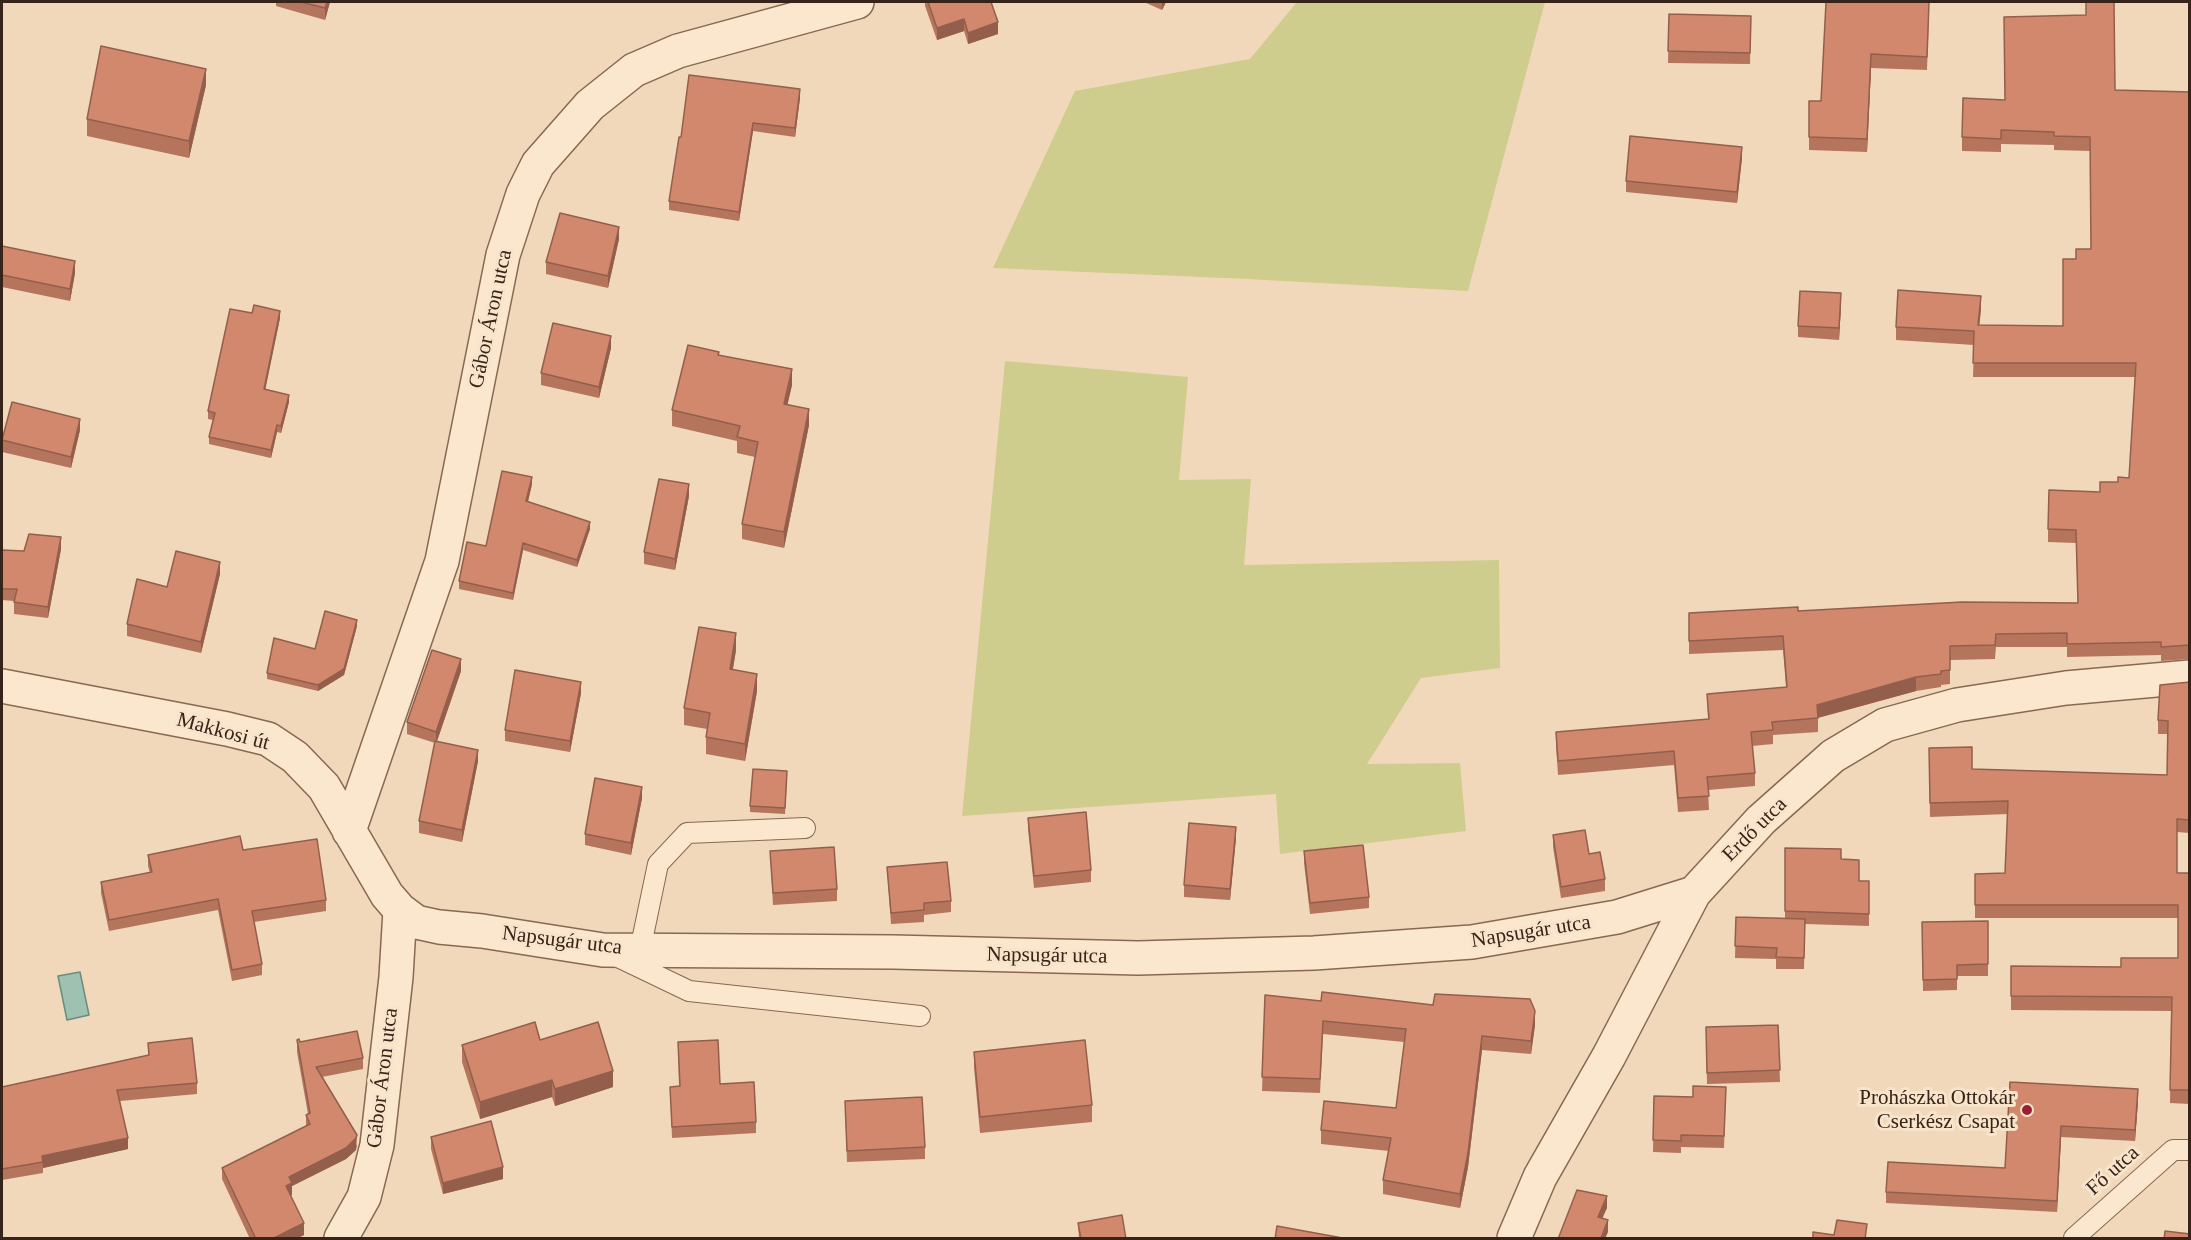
<!DOCTYPE html>
<html>
<head>
<meta charset="utf-8">
<style>
  body { margin:0 }
  #map { position:relative; width:2191px; height:1240px; overflow:hidden; background:#f1d8ba; font-family:"Times New Roman",serif }
  canvas { display:block }
  .frame { position:absolute; inset:0; border:3px solid #362319; pointer-events:none }
</style>
</head>
<body>
<div id="map">
<canvas width="2191" height="1240"></canvas>
<div class="frame"></div>
</div>
<script>
const ctx = document.querySelector('canvas').getContext('2d');
ctx.lineJoin = 'round';
function fill(path, color) {
  ctx.fillStyle = color;
  ctx.fill(path, 'evenodd');
}
function poly(rows) {
  const path = new Path2D();
  for (const r of rows) {
    path.moveTo(r[0], r[1]);
    for (let i = 2; i < r.length; i += 2) path.lineTo(r[i], r[i + 1]);
  }
  return path;
}
function strokePath(path, color, width, dash) {
  ctx.strokeStyle = color;
  ctx.lineWidth = width;
  ctx.lineCap = dash ? 'butt' : 'round';
  ctx.setLineDash(dash || []);
  ctx.stroke(path);
}
function write(font, color, halo, rows, align = 'center') {
  ctx.font = font + ' "Times New Roman",serif';
  ctx.lineWidth = 6;
  ctx.setLineDash([]);
  ctx.textBaseline = 'middle';
  ctx.strokeStyle = halo;
  ctx.fillStyle = color;
  for (const [text, x, y, turn = 0] of rows) {
    ctx.save();
    ctx.translate(x, y);
    ctx.rotate((+turn || 0) * Math.PI / 180);
    ctx.textAlign = isNaN(turn) ? turn : align;
    if (halo) ctx.strokeText(text, 0, 0);
    ctx.fillText(text, 0, 0);
    ctx.restore();
  }
}
const green = poly([
  [1297,2,1545,2,1468,291,1247,279,993,268,1075,91,1250,59],
  [1005,361,1188,377,1179,480,1251,479,1244,565,1499,560,1500,668,1421,678,1367,764,1460,763,1466,831,1280,854,1276,794,962,816]
]);
const water = poly([
  [80,972,89,1015,67,1020,58,976,80,972]
]);
const lane = poly([
  [640,950,658,864,687,833,805,828],
  [614,955,689,991,920,1016],
  [2074,1238,2173,1150,2190,1150]
]);
const street = poly([
  [2,686,227,729,268,739,295,757,324,787,387,895,400,910,416,922,439,927,482,931,603,950,893,952,1138,958,1314,953,1472,942,1617,917,1694,893],
  [349,831,442,561,503,255,523,194,538,164,590,105,634,70,678,51,857,2],
  [341,1238,364,1197,377,1145,396,977,400,910],
  [1514,1238,1540,1177,1609,1056,1694,893,1761,820,1833,756,1885,725,1957,705,2066,688,2190,677]
]);
const wall = poly([
  [276,2,330,2,325,20,276,6],
  [925,2,991,2,998,34,968,44,964,31,937,40,925,6],
  [1144,2,1166,2,1162,10],
  [1826,2,1929,13,1927,70,1871,68,1867,152,1809,150,1809,101,1821,101],
  [1669,14,1751,16,1750,64,1668,63],
  [206,85,189,158,87,136,87,119],
  [2115,90,2190,92,2190,659,2161,661,2161,655,2067,657,2067,647,1996,647,1995,659,1950,660,1950,684,1941,685,1941,687,1916,691,1818,718,1818,732,1773,735,1773,744,1752,746,1755,773,1755,786,1708,790,1709,810,1678,812,1674,765,1558,775,1556,745,1556,732,1708,719,1707,694,1786,687,1783,650,1689,654,1689,613,1798,611,2078,603,2076,543,2048,542,2048,529,2100,492,2129,478,2135,377,1973,377,1974,345,1896,340,1896,327,1981,309,1979,325,2063,326,2076,259,2091,249,2090,151,2054,150,2054,145,2001,144,2001,152,1962,151,1962,137,2005,100],
  [800,98,795,137,753,131,739,221,669,210,669,201,681,137],
  [1742,158,1737,203,1626,192,1626,181],
  [619,239,608,288,546,274,546,262],
  [2,246,75,273,70,301,2,287],
  [1841,305,1839,340,1798,337,1798,326],
  [280,318,265,389,289,402,281,433,277,432,271,458,209,444,209,437,213,420,208,419,208,411],
  [611,348,599,398,541,385,541,373],
  [719,355,792,385,787,405,809,425,784,548,742,539,742,524,755,457,737,453,737,441,672,426,672,410],
  [80,430,71,468,2,452,2,440],
  [532,484,528,502,590,529,577,567,523,550,513,600,459,589,459,581,486,546],
  [689,496,675,570,644,564,644,552],
  [61,549,48,618,14,614,14,601,2,600,2,550,24,551],
  [220,574,201,653,127,636,127,624,167,587],
  [357,626,344,675,318,691,267,679,267,673,315,649],
  [736,650,733,669,757,691,745,761,706,754,706,737,707,729,684,725,684,708],
  [461,671,437,741,478,761,462,842,419,833,419,821,435,743,407,734,407,722],
  [2190,682,2190,833,2177,832,2177,873,2190,873,2190,1104,2170,1103,2171,1011,2011,1010,2011,966,2121,967,2178,958,2178,918,1975,918,1975,874,2005,873,2008,814,1930,817,1929,762,1972,769,2167,775,2168,734,2158,734,2158,720],
  [581,693,570,752,505,741,505,730],
  [787,777,785,814,750,812,750,806],
  [642,798,631,855,585,845,585,834],
  [1028,818,1091,870,1091,882,1034,888,1028,829],
  [1553,835,1589,854,1605,879,1605,891,1561,898,1553,847],
  [1236,838,1230,900,1184,897,1184,885],
  [1785,848,1841,859,1859,881,1869,881,1869,926,1805,924,1804,969,1776,969,1776,959,1735,958,1736,917,1785,918],
  [243,850,326,900,326,911,254,922,262,964,262,975,232,981,218,910,109,931,101,893,101,882,150,873,148,866,148,855],
  [770,851,837,889,837,901,773,905],
  [1304,851,1369,897,1369,908,1310,914,1304,863],
  [2,866,3,876,3,888,2,888],
  [887,867,951,901,951,912,924,915,924,922,891,924],
  [1988,921,1988,976,1957,976,1957,990,1923,991,1922,922],
  [1265,995,1535,1025,1531,1054,1482,1050,1468,1167,1460,1208,1383,1194,1383,1180,1389,1151,1321,1144,1321,1130,1396,1108,1404,1042,1323,1034,1320,1093,1262,1091],
  [1778,1025,1780,1082,1707,1084,1706,1027],
  [297,1040,363,1058,363,1069,322,1077,357,1146,356,1150,346,1159,292,1186,292,1195,290,1196,304,1235,296,1239,250,1239,222,1179,222,1168,306,1126,306,1115,308,1114,297,1052],
  [540,1040,613,1087,555,1106,552,1097,480,1119,462,1062,462,1045],
  [678,1042,720,1084,756,1122,756,1133,672,1138,670,1087,679,1086],
  [148,1043,197,1083,197,1094,120,1101,128,1149,43,1168,43,1173,2,1180,2,1087,148,1055],
  [974,1052,1092,1105,1092,1122,980,1133,974,1068],
  [2010,1082,2138,1101,2135,1141,2061,1137,2057,1212,1886,1203,1886,1192,2005,1168],
  [1726,1087,1724,1148,1681,1147,1681,1153,1653,1152,1654,1096,1693,1097],
  [845,1101,925,1147,925,1159,847,1162],
  [431,1137,503,1179,443,1194,431,1149],
  [1078,1223,1126,1239,1079,1239]
]);
const shadedWall = poly([
  [327,2,330,2,325,20,325,8],
  [1162,2,1166,2,1162,10],
  [964,19,964,31,937,40,937,28],
  [998,22,998,34,968,44,968,33],
  [1871,54,1871,68,1867,152,1867,139],
  [206,69,206,85,189,158,189,141],
  [800,89,800,98,795,137,795,128],
  [753,123,753,131,739,221,739,212],
  [1742,147,1742,158,1737,203,1737,192],
  [619,227,619,239,608,288,608,276],
  [75,261,75,273,70,301,70,289],
  [1841,293,1841,305,1839,340,1839,328],
  [1981,296,1981,309,1978,339,1978,325],
  [280,311,280,318,264,396,264,389],
  [611,336,611,348,599,398,599,387],
  [792,369,792,385,784,420,784,404],
  [289,395,289,402,281,433,281,426],
  [809,409,809,425,784,548,784,532],
  [80,419,80,430,71,468,71,457],
  [277,425,277,432,271,458,271,450],
  [532,477,532,484,526,509,526,501],
  [689,484,689,496,675,570,675,559],
  [590,522,590,529,577,567,577,560],
  [61,537,61,549,48,618,48,607],
  [523,543,523,550,513,600,513,593],
  [220,562,220,574,201,653,201,642],
  [357,620,357,626,344,675,318,691,318,685],
  [736,633,736,650,730,686,730,669],
  [461,659,461,671,436,744,436,732],
  [757,674,757,691,745,761,745,744],
  [1916,677,1916,691,1817,718,1817,705],
  [581,682,581,693,570,752,570,741],
  [478,750,478,761,462,842,462,830],
  [642,787,642,798,631,855,631,843],
  [1236,827,1236,838,1230,900,1230,889],
  [1535,1011,1535,1025,1531,1054,1531,1041],
  [1482,1036,1482,1050,1468,1167,1460,1208,1460,1194],
  [613,1071,613,1087,555,1106,555,1089],
  [552,1080,552,1097,480,1119,480,1102],
  [2138,1089,2138,1101,2135,1141,2135,1130],
  [2061,1126,2061,1137,2057,1212,2057,1201],
  [357,1135,356,1150,346,1159,292,1186,292,1195,286,1198,286,1186,289,1177],
  [128,1138,128,1149,43,1168,42,1156],
  [503,1167,503,1179,443,1194,443,1183],
  [1607,1196,1607,1208,1598,1228,1598,1217],
  [1608,1220,1608,1232,1605,1239,1601,1239],
  [304,1223,304,1235,296,1239,272,1239]
]);
const building = poly([
  [301,2,327,2,325,8,301,2],
  [928,2,991,2,998,22,968,33,964,19,937,28,928,2],
  [1826,2,1929,2,1927,57,1871,54,1867,139,1809,137,1809,101,1821,101,1826,2],
  [2086,2,2114,2,2115,90,2190,92,2190,645,2161,647,2161,642,2067,644,2067,633,1996,634,1995,645,1950,646,1950,670,1941,671,1941,674,1916,677,1817,705,1818,718,1772,722,1773,730,1751,732,1755,773,1707,777,1709,796,1678,798,1674,751,1558,761,1556,732,1709,719,1707,694,1787,687,1783,636,1689,641,1689,613,1798,607,1798,611,1962,602,2078,603,2076,530,2048,529,2049,490,2100,492,2100,482,2118,482,2118,477,2129,478,2136,363,1973,363,1974,331,1896,327,1898,290,1981,296,1978,325,2063,326,2063,259,2076,259,2076,249,2091,249,2090,137,2054,136,2054,132,2001,130,2001,139,1962,137,1963,98,2005,100,2004,17,2086,15,2086,2],
  [1669,14,1751,16,1750,53,1668,51,1669,14],
  [101,46,206,69,189,141,87,119,101,46],
  [689,75,800,89,795,128,753,123,739,212,669,201,679,137,681,137,689,75],
  [1630,136,1742,147,1737,192,1626,181,1630,136],
  [560,213,619,227,608,276,546,262,560,213],
  [2,246,75,261,70,289,2,275,2,246],
  [1800,291,1841,293,1839,328,1798,326,1800,291],
  [254,305,280,311,264,389,289,395,281,426,277,425,271,450,209,437,215,413,208,411,230,309,252,313,254,305],
  [553,323,611,336,599,387,541,373,553,323],
  [688,345,719,352,718,355,792,369,784,404,809,409,784,532,742,524,758,442,737,437,740,426,672,410,688,345],
  [12,402,80,419,71,457,2,440,12,402],
  [502,471,532,477,526,501,590,522,577,560,523,543,513,593,459,581,467,542,486,546,502,471],
  [659,479,689,484,675,559,644,552,659,479],
  [29,534,61,537,48,607,14,602,17,589,2,589,2,550,24,551,29,534],
  [176,551,220,562,201,642,127,624,137,579,167,587,176,551],
  [325,611,357,620,344,669,318,685,267,673,274,638,315,649,325,611],
  [699,627,736,633,730,669,757,674,745,744,706,737,710,713,684,708,699,627],
  [432,650,461,659,436,732,407,722,432,650],
  [515,670,581,682,570,741,505,730,515,670],
  [2190,682,2190,820,2177,819,2177,873,2190,873,2190,1090,2170,1090,2172,997,2011,996,2011,966,2121,967,2121,958,2178,958,2178,905,1975,905,1975,874,2005,873,2008,801,1930,803,1929,748,1972,747,1972,769,2167,775,2168,721,2158,720,2160,685,2190,682],
  [435,741,478,750,462,830,419,821,435,741],
  [753,769,787,771,785,808,750,806,753,769],
  [595,778,642,787,631,843,585,834,595,778],
  [1086,812,1091,870,1034,876,1028,818,1086,812],
  [1189,823,1236,827,1230,889,1184,885,1189,823],
  [1585,830,1589,854,1600,852,1605,879,1561,887,1553,835,1585,830],
  [240,836,243,850,317,839,326,900,252,911,262,964,232,970,218,899,109,920,101,882,152,872,148,855,240,836],
  [1363,845,1369,897,1310,903,1304,851,1363,845],
  [834,847,837,889,773,893,770,851,834,847],
  [1785,848,1841,849,1841,859,1859,860,1859,881,1869,881,1869,914,1785,911,1785,848],
  [947,862,951,901,924,903,924,910,891,913,887,867,947,862],
  [1736,917,1805,919,1804,958,1776,957,1777,948,1735,946,1736,917],
  [1988,921,1988,964,1957,965,1957,979,1923,980,1922,922,1988,921],
  [1322,992,1433,1005,1435,994,1530,999,1535,1011,1531,1041,1482,1036,1468,1153,1460,1194,1383,1180,1391,1138,1321,1130,1324,1101,1396,1108,1406,1029,1323,1021,1320,1079,1262,1077,1265,995,1321,1001,1322,992],
  [535,1022,540,1040,598,1022,613,1071,555,1089,552,1080,480,1102,462,1045,535,1022],
  [1778,1025,1780,1070,1707,1073,1706,1027,1778,1025],
  [357,1031,363,1058,316,1067,357,1135,356,1138,346,1148,289,1177,292,1183,286,1186,304,1223,272,1239,256,1239,222,1168,310,1124,306,1115,310,1113,297,1040,299,1039,300,1042,357,1031],
  [192,1038,197,1083,117,1090,128,1138,42,1156,43,1162,2,1169,2,1087,149,1055,148,1043,192,1038],
  [718,1040,720,1084,754,1082,756,1122,672,1127,670,1087,680,1086,678,1042,718,1040],
  [1085,1040,1092,1105,980,1117,974,1052,1085,1040],
  [2010,1082,2138,1089,2135,1130,2061,1126,2057,1201,1886,1192,1888,1162,2005,1168,2010,1082],
  [1693,1086,1726,1087,1724,1136,1681,1135,1681,1141,1653,1140,1654,1096,1693,1097,1693,1086],
  [922,1097,925,1147,847,1151,845,1101,922,1097],
  [491,1121,503,1167,443,1183,431,1137,491,1121],
  [1577,1190,1607,1196,1598,1217,1608,1220,1601,1238,1603,1239,1558,1239,1577,1190],
  [1122,1215,1126,1239,1081,1239,1078,1223,1122,1215],
  [1837,1220,1867,1224,1865,1239,1813,1239,1813,1232,1834,1235,1837,1220],
  [1277,1226,1348,1239,1275,1239,1277,1226],
  [2165,1231,2190,1234,2190,1239,2164,1239,2165,1231]
]);
const markers = [
  [2027,1110,6,"#9b1f32"]
];
const streetNames = [
  ["Gábor Áron utca",491,319,-78],
  ["Makkosi út",223,732,15],
  ["Erdő utca",1755,830,-45],
  ["Napsugár utca",1531,932,-9],
  ["Napsugár utca",562,941,7],
  ["Napsugár utca",1047,956,1],
  ["Gábor Áron utca",383,1078,-83],
  ["Fő utca",2113,1171,-42]
];
const poiNames = [
  ["Prohászka Ottokár",2015,1098],
  ["Cserkész Csapat",2015,1122]
];
fill(green, '#cfcd8d');
fill(water, '#9fc1b2');
strokePath(water, '#668e7e', 1.5);
strokePath(lane, '#886853', 22);
strokePath(street, '#886853', 36);
strokePath(lane, '#fbe7cd', 20);
strokePath(street, '#fbe7cd', 33);
fill(wall, '#b5755d');
fill(shadedWall, '#935f4c');
fill(building, '#d2886c');
strokePath(building, '#935f4c', 1.5);
for (const [x, y, r, color] of markers) {
  const dot = new Path2D();
  dot.arc(x, y, r, 0, 2 * Math.PI);
  ctx.fillStyle = color;
  ctx.fill(dot);
  strokePath(dot, '#f8e4ca', 2);
}
write('21px', '#362319', '#f8e4ca', streetNames);
write('21px', '#362319', '#f8e4ca', poiNames, 'right');
</script>
</body>
</html>
